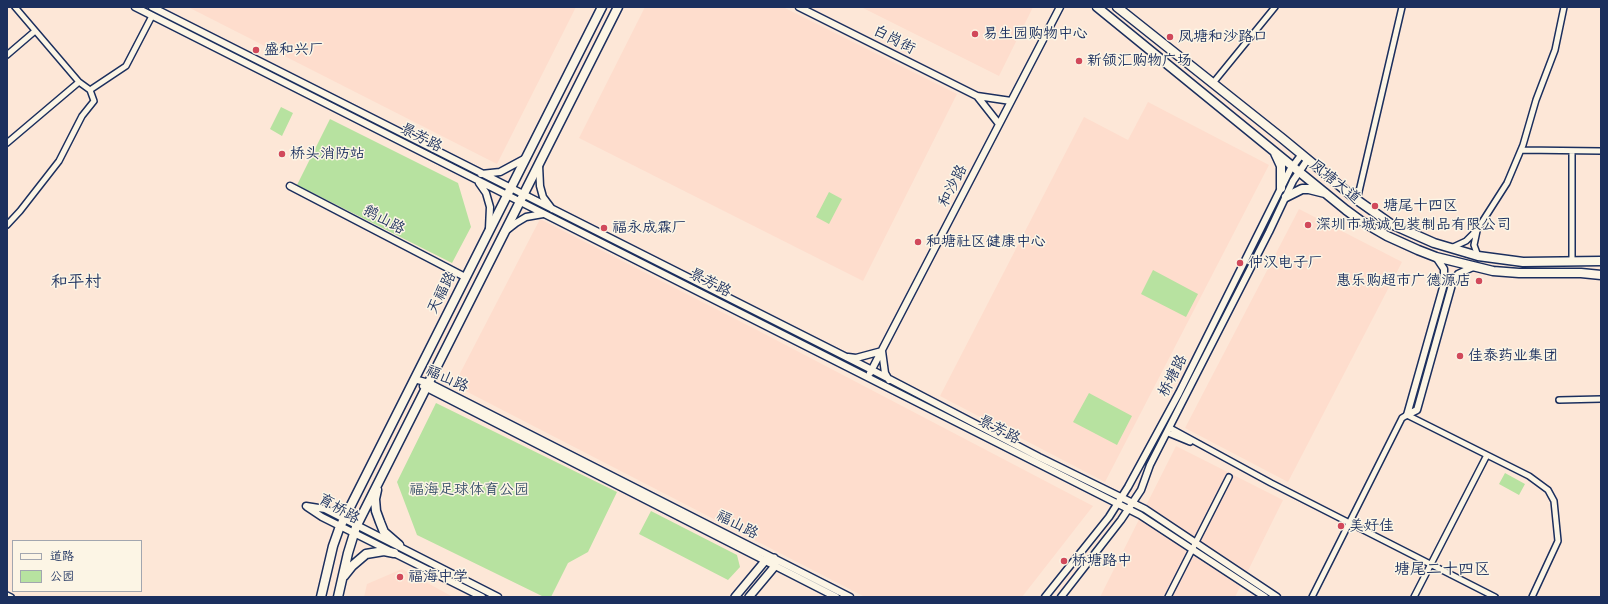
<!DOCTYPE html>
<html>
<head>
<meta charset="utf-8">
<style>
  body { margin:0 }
  #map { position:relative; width:1608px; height:604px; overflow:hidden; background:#fde7d7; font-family:"Shantell Sans","LXGW WenKai TC",sans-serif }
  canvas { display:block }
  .frame { position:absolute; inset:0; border:8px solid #1b2f5e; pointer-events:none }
  .legend { position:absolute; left:12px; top:540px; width:130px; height:52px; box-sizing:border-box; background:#fcf5e5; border:1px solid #a2a6af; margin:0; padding:5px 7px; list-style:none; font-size:12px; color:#1b2f5e }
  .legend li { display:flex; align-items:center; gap:8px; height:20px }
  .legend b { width:20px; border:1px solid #a2a6af }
</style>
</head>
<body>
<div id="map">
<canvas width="1608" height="604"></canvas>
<div class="frame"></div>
<ul class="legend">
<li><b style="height:5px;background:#fcf5e5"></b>道路</li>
<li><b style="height:11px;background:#b7e2a0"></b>公园</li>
</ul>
</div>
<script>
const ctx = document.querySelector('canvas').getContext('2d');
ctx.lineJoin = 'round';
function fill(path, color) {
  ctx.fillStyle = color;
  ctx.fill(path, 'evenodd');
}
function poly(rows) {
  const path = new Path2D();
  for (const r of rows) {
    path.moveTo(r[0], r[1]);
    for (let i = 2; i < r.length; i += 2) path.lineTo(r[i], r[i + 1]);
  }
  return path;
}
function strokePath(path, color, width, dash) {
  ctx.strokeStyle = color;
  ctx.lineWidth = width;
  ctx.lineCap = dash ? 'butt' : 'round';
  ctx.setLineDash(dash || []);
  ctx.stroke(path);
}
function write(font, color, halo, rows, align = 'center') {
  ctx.font = font + ' "Shantell Sans","LXGW WenKai TC",sans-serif';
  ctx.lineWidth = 3;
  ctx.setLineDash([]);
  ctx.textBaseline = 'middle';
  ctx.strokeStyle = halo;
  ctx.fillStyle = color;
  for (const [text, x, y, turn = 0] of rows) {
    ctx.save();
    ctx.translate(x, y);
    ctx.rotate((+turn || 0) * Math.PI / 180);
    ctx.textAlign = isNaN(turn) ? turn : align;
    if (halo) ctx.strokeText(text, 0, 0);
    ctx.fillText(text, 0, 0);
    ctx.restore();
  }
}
const built = poly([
  [188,7,576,7,497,164],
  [645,7,783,7,957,94,863,281,579,138],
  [861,7,1033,7,999,76],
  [1148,102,1269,165,1105,482,940,396,1084,117,1128,140],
  [1299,209,1402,262,1288,482,1185,428],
  [540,219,757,330,1093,506,1022,597,865,597,454,385],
  [1176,446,1283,500,1235,597,1100,597],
  [402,569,453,597,364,597,367,584]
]);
const green = poly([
  [281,107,293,113,282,136,270,129],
  [330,119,458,183,471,227,452,263,297,185],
  [829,192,842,199,829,224,816,217],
  [1153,270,1198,294,1186,317,1141,294],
  [1089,393,1132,416,1117,445,1073,422],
  [436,403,617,492,588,552,568,563,551,597,544,597,417,535,397,482],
  [1505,473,1525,484,1519,495,1499,484],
  [651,511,737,555,740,567,728,580,639,534]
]);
const minor = poly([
  [15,7,79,82,90,90,126,66,152,16],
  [7,55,35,31],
  [1213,83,1275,7],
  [7,143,79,82],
  [1521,150,1601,151],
  [1357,200,1402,7],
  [7,225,20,211,59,161,82,116,94,101,90,90],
  [1477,231,1474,245,1478,256],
  [1451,248,1466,241,1477,230,1507,183,1523,145,1536,100,1555,50,1564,7],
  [1572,261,1572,151],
  [1559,400,1601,399],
  [1407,415,1529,476,1548,490,1554,501,1558,541,1532,597],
  [1170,428,1271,483,1495,597],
  [1168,433,1190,442],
  [7,595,11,597],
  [1168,597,1229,477],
  [1312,597,1402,418,1407,415],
  [1414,597,1487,455]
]);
const tertiary = poly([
  [135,7,1140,515,1265,597],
  [152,7,872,370,1039,457,1145,509,1277,597],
  [799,7,977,96,1011,101],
  [977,96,999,124],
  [539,165,540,186,543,197,552,209],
  [481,174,500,172,526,158],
  [479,183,486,193,490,207,489,229],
  [290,186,465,277],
  [507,230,516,223,526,217,543,214],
  [848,357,856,358,882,351,885,373,889,380],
  [870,373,1060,7],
  [414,379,429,383,850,597],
  [423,386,836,597],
  [1407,415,1417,410,1453,281,1458,274,1473,267],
  [1407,415,1444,284,1444,269,1436,257],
  [306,506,325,509,498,597],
  [307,507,322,517,482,597],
  [1045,597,1109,517,1128,487,1179,393,1290,170,1302,154],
  [1061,597,1121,520,1141,490,1150,465,1269,232,1293,181,1308,159]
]);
const secondary = poly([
  [735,597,765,561,774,558,775,566,749,597]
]);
const primary = poly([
  [1097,7,1346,210,1361,221,1387,236,1418,250,1436,257,1493,271,1519,273,1581,273,1601,275],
  [1117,7,1283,139,1357,200,1391,224,1434,243,1478,256,1523,262,1601,261],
  [1275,153,1281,166,1281,188],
  [1286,197,1302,189,1309,189,1325,193],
  [377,490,375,499,376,511,380,522,384,532,399,545],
  [344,576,352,566,366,554,384,551,394,553],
  [321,597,333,546,339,529,602,7],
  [338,597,348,553,356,527,618,7]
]);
const markers = [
  [975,34,4,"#d1495b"],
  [1170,37,4,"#d1495b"],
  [256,50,4,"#d1495b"],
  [1079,61,4,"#d1495b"],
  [282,154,4,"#d1495b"],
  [1375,206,4,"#d1495b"],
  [1308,225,4,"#d1495b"],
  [604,228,4,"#d1495b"],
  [918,242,4,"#d1495b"],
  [1240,263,4,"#d1495b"],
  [1479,281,4,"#d1495b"],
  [1460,356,4,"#d1495b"],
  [1341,526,4,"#d1495b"],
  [1064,561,4,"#d1495b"],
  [400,577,4,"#d1495b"]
];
const poiNames = [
  ["易生园购物中心",983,34],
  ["凤塘和沙路口",1178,37],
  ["盛和兴厂",264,50],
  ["新领汇购物广场",1087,61],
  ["桥头消防站",290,154],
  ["塘尾十四区",1383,206],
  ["深圳市城诚包装制品有限公司",1316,225],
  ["福永成霖厂",612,228],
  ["和塘社区健康中心",926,242],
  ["仲汉电子厂",1248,263],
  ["惠乐购超市广德源店",1471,281,"right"],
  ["佳泰药业集团",1468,356],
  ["美好佳",1349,526],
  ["桥塘路中",1072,561],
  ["福海中学",408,577]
];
const streetNames = [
  ["白岗街",894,40,27],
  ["景芳路",421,138,27],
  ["凤塘大道",1335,182,39],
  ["和沙路",953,186,-63],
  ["鹅山路",384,220,28],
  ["景芳路",710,283,27],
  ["天福路",442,293,-63],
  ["桥塘路",1173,376,-63],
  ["福山路",447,379,24],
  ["景芳路",999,430,27],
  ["育桥路",339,509,30],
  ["福山路",737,525,27]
];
const parkNames = [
  ["福海足球体育公园",469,490]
];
const neighbourhoodNames = [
  ["塘尾二十四区",1442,570]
];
const quarterNames = [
  ["和平村",76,283]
];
fill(built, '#feddcd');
fill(green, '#b7e2a0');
strokePath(minor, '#1b2f5e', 8);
strokePath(tertiary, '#1b2f5e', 9);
strokePath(secondary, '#1b2f5e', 10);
strokePath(primary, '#1b2f5e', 11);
strokePath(minor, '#fcf5e5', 5);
strokePath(tertiary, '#fcf5e5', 6);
strokePath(secondary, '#fcf5e5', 7);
strokePath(primary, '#fcf5e5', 8);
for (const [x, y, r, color] of markers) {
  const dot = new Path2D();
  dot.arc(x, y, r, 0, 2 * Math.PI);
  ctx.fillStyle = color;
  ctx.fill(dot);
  strokePath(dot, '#fcf5e5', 1.5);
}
write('15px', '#1b2f5e', '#fcf5e5', poiNames, 'left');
write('15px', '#1b2f5e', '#fcf5e5', streetNames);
write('15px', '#3a536b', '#fcf5e5', parkNames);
write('16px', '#1b2f5e', '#fcf5e5', neighbourhoodNames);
write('17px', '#1b2f5e', '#fcf5e5', quarterNames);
</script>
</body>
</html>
